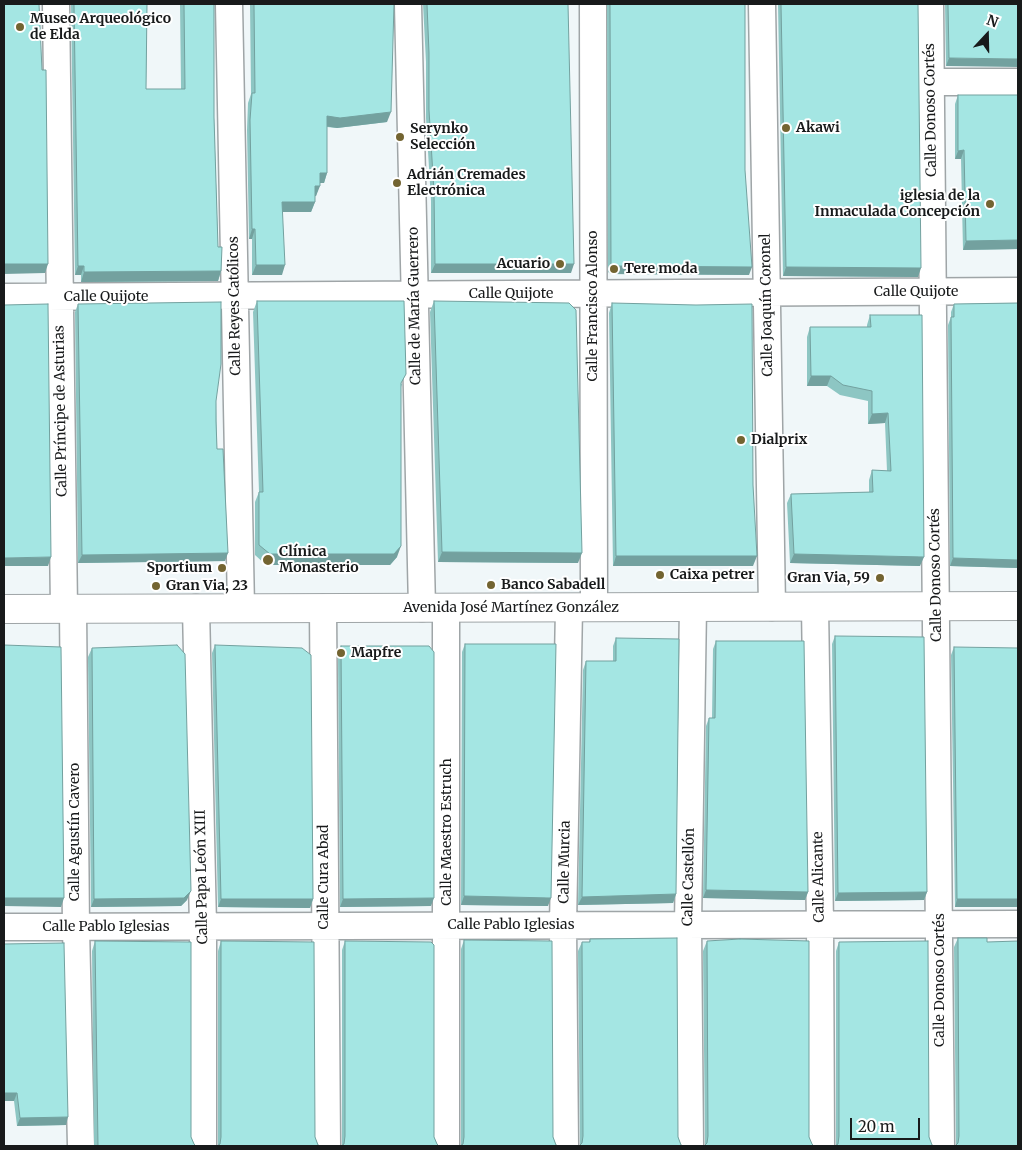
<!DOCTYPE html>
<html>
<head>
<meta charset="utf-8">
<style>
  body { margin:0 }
  #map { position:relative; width:1022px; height:1150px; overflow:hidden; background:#f0f7f9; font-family:Merriweather,serif }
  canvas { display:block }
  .frame { position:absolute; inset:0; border:5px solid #181a1b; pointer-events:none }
  .north { position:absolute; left:962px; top:10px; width:50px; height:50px; -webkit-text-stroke:4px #fff; paint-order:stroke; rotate:21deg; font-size:14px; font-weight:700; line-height:20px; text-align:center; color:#181a1b }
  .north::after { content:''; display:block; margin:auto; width:18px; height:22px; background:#181a1b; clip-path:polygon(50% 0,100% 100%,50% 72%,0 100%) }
  .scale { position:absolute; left:850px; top:1118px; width:70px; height:22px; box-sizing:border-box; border:2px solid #181a1b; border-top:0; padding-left:6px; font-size:15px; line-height:18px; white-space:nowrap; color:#181a1b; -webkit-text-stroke:4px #fff; paint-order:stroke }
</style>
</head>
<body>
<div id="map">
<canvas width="1022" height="1150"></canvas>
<div class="frame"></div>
<div class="north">N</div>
<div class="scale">20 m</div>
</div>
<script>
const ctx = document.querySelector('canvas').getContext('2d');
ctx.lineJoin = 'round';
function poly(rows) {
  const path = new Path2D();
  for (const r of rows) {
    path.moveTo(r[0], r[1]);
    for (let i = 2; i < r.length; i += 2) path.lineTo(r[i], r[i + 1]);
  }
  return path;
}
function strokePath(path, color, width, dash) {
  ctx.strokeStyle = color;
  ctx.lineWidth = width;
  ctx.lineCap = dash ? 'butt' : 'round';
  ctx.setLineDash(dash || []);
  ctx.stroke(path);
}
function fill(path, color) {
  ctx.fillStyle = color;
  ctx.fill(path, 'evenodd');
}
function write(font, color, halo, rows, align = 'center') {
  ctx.font = font + ' Merriweather,serif';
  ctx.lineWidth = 4;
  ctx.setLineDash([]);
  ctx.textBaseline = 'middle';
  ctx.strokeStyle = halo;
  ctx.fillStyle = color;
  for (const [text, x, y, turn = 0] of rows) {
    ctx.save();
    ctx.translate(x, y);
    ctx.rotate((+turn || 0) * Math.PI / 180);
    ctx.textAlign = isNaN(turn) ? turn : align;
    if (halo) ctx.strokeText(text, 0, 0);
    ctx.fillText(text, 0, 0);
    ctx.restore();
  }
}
const street = poly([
  [56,4,64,609],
  [229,4,241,608],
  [408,4,422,608],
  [593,4,594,607],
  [762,4,772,607],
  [930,4,941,1146],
  [931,82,1018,82],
  [4,297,1018,291],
  [815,607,820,924,821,1146],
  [196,608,203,926,203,1146],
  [323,608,327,1146],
  [73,609,76,928,81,1146],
  [4,927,1018,924],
  [446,1146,446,608],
  [565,1146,563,925,569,608],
  [690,1146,688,924,693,607]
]);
const secondary = poly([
  [4,609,1018,606]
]);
const wall = poly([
  [71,4,147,4,146,89,181,89,180,4,214,4,214,117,218,247,221,271,218,281,81,282,81,275,75,275],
  [250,4,394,4,387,122,337,128,327,127,327,173,324,183,320,183,316,196,315,196,315,202,311,212,282,212,282,275,252,275,252,239,249,239,247,130,248,103,251,94],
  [423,4,568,4,571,273,431,273,431,201,426,118,426,62],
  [607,4,745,4,745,170,749,275,611,274,608,272],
  [778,4,918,4,918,277,783,276],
  [945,4,1018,4,946,66],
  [958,95,1018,95,1018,249,963,250,961,159,955,159,955,104],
  [257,301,402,384,401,387,397,557,390,565,266,565,255,555,255,502,259,492,253,312],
  [434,301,578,563,438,562,430,312],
  [612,303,753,566,613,566,609,313],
  [1018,303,1018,568,950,566,948,325,951,317,951,312,954,304],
  [78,304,216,401,217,449,225,561,78,563,75,312],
  [870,315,920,566,790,563,787,503,791,494,869,492,869,480,872,470,887,471,885,423,868,424,868,401,840,395,827,386,807,386,807,337,810,327,867,327,867,325],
  [835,636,927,892,924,900,835,901,832,644],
  [616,638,676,894,673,903,578,905,583,670,586,661,613,661,613,646],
  [716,641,808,892,805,900,703,898,706,726,709,718,712,718,713,649],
  [465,644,548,906,461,905,462,652],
  [215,645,313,899,310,908,218,907,212,653],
  [341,646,431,906,340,907,338,654],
  [954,647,1018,907,955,907,951,655],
  [92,648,187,900,181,906,91,907,88,657],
  [958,938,987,942,1018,1146,956,1145,954,947],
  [590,939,678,1137,681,1145,580,1145,578,951,582,942,589,942],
  [464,940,553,1137,556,1145,461,1145,461,949],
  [95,941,191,1137,194,1144,196,1146,94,1146,92,951],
  [221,941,315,1137,318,1145,218,1145,218,951],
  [345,941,434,1137,437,1144,342,1145,342,950],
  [707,941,809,1137,812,1144,705,1145,703,951],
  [839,942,929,1137,932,1145,836,1145,836,951],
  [4,944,66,1125,17,1126,14,1101]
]);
const shadedWall = poly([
  [949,58,1018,59,1018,67,946,66],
  [391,112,387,122,337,128,324,126,327,116],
  [964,150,961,159,955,159,958,151],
  [320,173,327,173,324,183,316,183],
  [315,186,320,186,316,196,311,197],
  [282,202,315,202,311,212,278,212],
  [252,229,255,229,252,239,249,239],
  [1018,240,1018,249,963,250,966,241],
  [4,264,48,264,45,273,4,274],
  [435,264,574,264,571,273,431,273],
  [256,265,285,265,282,275,252,275],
  [78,266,84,266,81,275,75,275],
  [614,266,752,267,749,275,611,274],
  [786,267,921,268,918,277,783,276],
  [221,271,218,281,81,282,84,272],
  [811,376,831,376,827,386,807,386],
  [888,413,885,423,868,424,872,414],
  [401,546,397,557,390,565,266,565,270,554],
  [442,552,582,553,578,563,438,562],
  [228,553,225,561,78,563,82,555],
  [794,554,924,557,920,566,790,563],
  [616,556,757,556,753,566,613,566],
  [51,557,48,566,4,566,4,558],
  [953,558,1018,560,1018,568,950,566],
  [706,890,808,892,805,900,703,898],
  [191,891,187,900,181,906,91,907,94,899],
  [927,892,924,900,835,901,838,893],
  [676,894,673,903,578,905,582,897],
  [464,896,551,898,548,906,461,905],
  [4,898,64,898,61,907,4,906],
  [434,898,431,906,340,907,343,899],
  [221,899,313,899,310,908,218,907],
  [957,899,1018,899,1018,907,955,907],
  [4,1093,17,1093,14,1101,4,1101],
  [68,1117,66,1125,17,1126,20,1118]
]);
const building = poly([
  [4,4,39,4,42,70,46,70,48,264,4,264,4,4],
  [74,4,147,4,146,89,185,89,184,4,214,4,214,117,218,247,222,247,221,271,84,272,84,266,78,266,74,4],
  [254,4,394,4,391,112,340,118,327,116,327,173,320,173,320,186,315,186,315,202,282,202,285,265,256,265,255,229,252,229,250,120,252,93,255,93,254,4],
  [427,4,568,4,574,264,435,264,434,192,429,110,429,53,427,4],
  [610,4,745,4,745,170,752,267,614,266,611,264,610,4],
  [781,4,918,4,921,268,786,267,781,4],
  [948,4,1018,4,1018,59,949,58,948,4],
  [958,95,1018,95,1018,240,966,241,964,150,958,151,958,95],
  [257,301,404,301,406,374,401,383,401,546,394,554,270,554,259,545,259,492,263,492,257,301],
  [434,301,569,303,576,310,582,553,442,552,434,301],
  [221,302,221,364,216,401,216,421,217,449,223,449,228,553,82,555,78,304,221,302],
  [612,303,696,305,752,304,753,485,757,556,616,556,612,303],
  [1018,303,1018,560,953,558,951,317,954,317,954,304,1018,303],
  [48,304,51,557,4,558,4,305,48,304],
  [870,315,922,315,924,557,794,554,791,494,873,492,872,470,891,471,888,413,872,414,872,391,843,385,831,376,811,376,810,327,871,327,870,315],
  [835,636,924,637,927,892,838,893,835,636],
  [616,638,679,639,676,894,582,897,586,661,616,661,616,638],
  [716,641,804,641,808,892,706,890,709,718,715,718,716,641],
  [465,644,556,644,551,898,464,896,465,644],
  [4,645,61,647,64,898,4,898,4,645],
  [177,645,185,654,191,891,184,898,94,899,92,648,177,645],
  [215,645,302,648,311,655,313,899,221,899,215,645],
  [341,646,429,646,434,652,434,898,343,899,341,646],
  [954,647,1018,648,1018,899,957,899,954,647],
  [677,938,678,1137,681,1145,683,1146,579,1146,582,1143,583,1136,582,942,590,942,590,939,677,938],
  [958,938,987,938,987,942,1018,941,1018,1146,955,1146,958,1143,959,1136,958,938],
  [740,939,809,941,809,1137,812,1144,814,1146,704,1146,707,1143,708,1136,707,941,740,939],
  [464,940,552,941,553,1137,556,1145,558,1146,460,1146,463,1144,464,1137,464,940],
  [95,941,191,942,191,1137,194,1144,196,1146,98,1146,95,941],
  [221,941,314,942,315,1137,318,1145,320,1146,217,1146,220,1144,221,1137,221,941],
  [345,941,431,942,434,945,434,1137,437,1144,439,1146,341,1146,344,1144,345,1136,345,941],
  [928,941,929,1137,932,1145,934,1146,835,1146,838,1144,839,1136,839,942,928,941],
  [64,943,68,1117,20,1118,17,1093,4,1093,4,944,64,943]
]);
const markers = [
  [20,27,5,"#736431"],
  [786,128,5,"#736431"],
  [400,137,5,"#736431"],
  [397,183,5,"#736431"],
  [990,204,5,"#736431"],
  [560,264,5,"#736431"],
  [614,269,5,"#736431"],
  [741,440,5,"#736431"],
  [268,560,6,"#736431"],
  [222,568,5,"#736431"],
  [660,575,5,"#736431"],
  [880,578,5,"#736431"],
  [491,585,5,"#736431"],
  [156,586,5,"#736431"],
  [341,653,5,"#736431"]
];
const poiNames = [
  ["Museo Arqueológico",30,19],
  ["de Elda",30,35],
  ["Akawi",796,128],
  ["Serynko",410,129],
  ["Selección",410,145],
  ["Adrián Cremades",407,175],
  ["Electrónica",407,191],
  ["iglesia de la",980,196,"right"],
  ["Inmaculada Concepción",980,212,"right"],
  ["Acuario",550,264,"right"],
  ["Tere moda",624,269],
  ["Dialprix",751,440],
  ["Clínica",279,552],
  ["Monasterio",279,568],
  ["Sportium",212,568,"right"],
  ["Caixa petrer",670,575],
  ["Gran Via, 59",870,578,"right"],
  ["Banco Sabadell",501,585],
  ["Gran Via, 23",166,586],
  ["Mapfre",351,653]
];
const streetNames = [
  ["Calle Donoso Cortés",931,110,-91],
  ["Calle Quijote",916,292],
  ["Calle Quijote",511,294],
  ["Calle Quijote",106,297],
  ["Calle Joaquín Coronel",767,305,-91],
  ["Calle Reyes Católicos",235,306,-91],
  ["Calle de María Guerrero",415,306,-91],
  ["Calle Francisco Alonso",593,306,-90],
  ["Calle Príncipe de Asturias",61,411,-91],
  ["Calle Donoso Cortés",936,575,-91],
  ["Avenida José Martínez González",511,608],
  ["Calle Agustín Cavero",75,832,-90],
  ["Calle Maestro Estruch",447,832,-90],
  ["Calle Murcia",565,862,-89],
  ["Calle Papa León XIII",202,877,-91],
  ["Calle Cura Abad",324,877,-90],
  ["Calle Castellón",689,877,-89],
  ["Calle Alicante",819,877,-91],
  ["Calle Pablo Iglesias",511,925],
  ["Calle Pablo Iglesias",106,927],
  ["Calle Donoso Cortés",940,980,-90]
];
strokePath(street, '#9fa5a7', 29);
strokePath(secondary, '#9fa5a7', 30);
strokePath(street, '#fff', 26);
strokePath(secondary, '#fff', 28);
fill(wall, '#8dc6c3');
fill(shadedWall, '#73a19f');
fill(building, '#a4e6e3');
strokePath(building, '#73a19f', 1);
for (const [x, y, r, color] of markers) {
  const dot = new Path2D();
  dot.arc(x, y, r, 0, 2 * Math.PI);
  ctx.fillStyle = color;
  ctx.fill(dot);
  strokePath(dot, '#fff', 2);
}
write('bold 14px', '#181a1b', '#fff', poiNames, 'left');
write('14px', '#181a1b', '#fff', streetNames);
</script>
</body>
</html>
